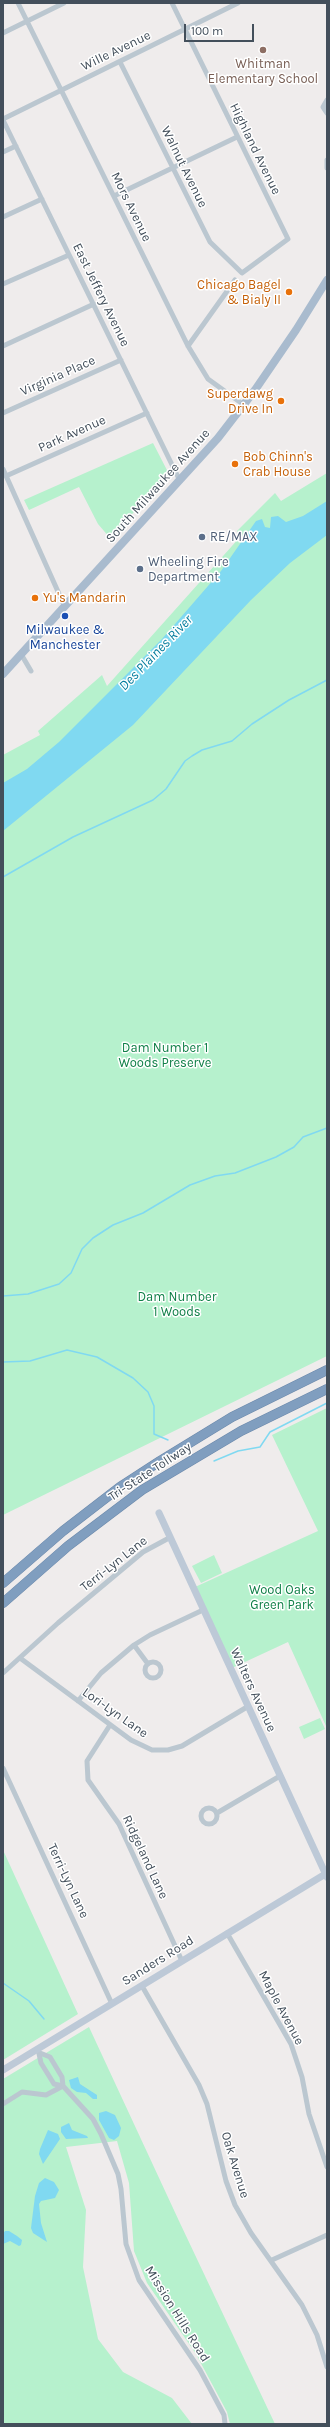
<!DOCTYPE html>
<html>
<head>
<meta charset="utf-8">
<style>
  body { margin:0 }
  #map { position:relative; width:330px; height:2427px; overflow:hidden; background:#efecec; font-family:Karla,sans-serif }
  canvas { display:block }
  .frame { position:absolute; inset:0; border:4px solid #434f5b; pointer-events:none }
  .scale { position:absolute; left:184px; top:24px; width:70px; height:18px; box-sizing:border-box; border:2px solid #434f5b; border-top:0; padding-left:5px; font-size:12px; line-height:14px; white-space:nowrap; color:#434f5b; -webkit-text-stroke:3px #fff; paint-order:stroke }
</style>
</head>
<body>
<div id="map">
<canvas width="330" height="2427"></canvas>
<div class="frame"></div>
<div class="scale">100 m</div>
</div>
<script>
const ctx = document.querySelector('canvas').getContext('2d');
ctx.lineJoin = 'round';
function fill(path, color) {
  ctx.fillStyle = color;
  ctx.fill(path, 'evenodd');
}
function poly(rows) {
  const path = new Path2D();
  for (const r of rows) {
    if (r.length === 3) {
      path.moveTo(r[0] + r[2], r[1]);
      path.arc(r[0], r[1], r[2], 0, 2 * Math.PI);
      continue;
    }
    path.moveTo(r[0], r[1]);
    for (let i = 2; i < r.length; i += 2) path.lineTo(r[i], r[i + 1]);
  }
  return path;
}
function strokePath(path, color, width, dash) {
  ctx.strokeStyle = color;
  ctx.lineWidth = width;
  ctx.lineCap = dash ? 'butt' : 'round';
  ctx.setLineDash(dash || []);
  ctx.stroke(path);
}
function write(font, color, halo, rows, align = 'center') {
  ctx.font = font + ' Karla,sans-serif';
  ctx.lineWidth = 3;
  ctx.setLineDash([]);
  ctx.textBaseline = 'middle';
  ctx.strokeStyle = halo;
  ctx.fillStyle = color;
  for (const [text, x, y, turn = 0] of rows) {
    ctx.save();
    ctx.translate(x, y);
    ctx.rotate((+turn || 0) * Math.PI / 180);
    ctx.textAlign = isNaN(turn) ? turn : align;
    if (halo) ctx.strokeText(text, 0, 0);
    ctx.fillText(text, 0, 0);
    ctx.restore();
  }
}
const green = poly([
  [153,443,169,474,110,538,98,524,79,487,29,510,24,500],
  [327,473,327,1356,3,1515,3,755,40,735,38,731,102,675,107,686,240,537,237,531,275,493,281,501],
  [327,1408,327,1726,326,1726,288,1642,232,1668,195,1587,318,1531,272,1435],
  [214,1555,222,1573,201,1583,192,1566],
  [320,1718,325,1729,304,1739,299,1727],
  [3,1850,78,2014,3,2060],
  [89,2027,179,2221,275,2424,230,2424,227,2412,196,2354,147,2283,134,2251,129,2183,117,2141,66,2147,86,2210,83,2267,98,2339,123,2372,172,2398,192,2424,3,2424,3,2079]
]);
const water = poly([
  [327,501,327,535,290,563,251,600,133,725,3,831,3,783,27,769,59,742,162,639,221,571,256,521,262,519,265,527,270,528,271,517,278,516,286,522,303,516],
  [78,2077,80,2084,97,2095,97,2099,93,2099,86,2093,77,2092,71,2088,69,2080],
  [106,2111,115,2115,121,2128,119,2136,114,2140,109,2138,99,2120,99,2113],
  [69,2123,72,2130,87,2136,88,2138,66,2139,61,2132,61,2127],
  [48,2130,58,2134,60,2139,43,2164,39,2154,40,2149],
  [45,2178,54,2182,59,2190,55,2198,41,2201,39,2204,41,2223,47,2242,33,2233,31,2228,35,2196,39,2183],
  [5,2231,9,2231,17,2236,22,2240,21,2245,19,2246,10,2241,3,2244,3,2234]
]);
const stream = poly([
  [3,877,73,837,153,800,166,789,185,761,192,756,202,750,232,741,252,724,289,700,327,680],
  [3,1296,28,1294,59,1284,71,1273,82,1249,93,1238,113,1225,143,1213,190,1185,215,1176,235,1173,276,1157,294,1147,303,1137,327,1128],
  [3,1362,30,1361,67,1350,97,1357,133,1378,148,1392,154,1406,154,1434,168,1440],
  [214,1461,238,1451,260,1447,270,1432,327,1403],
  [3,1983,29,2001,44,2019]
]);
const street = poly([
  [18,3,188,346,208,379,244,405],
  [3,33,64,3],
  [120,62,210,242,242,273,288,239,172,3],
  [327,100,323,107,327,113],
  [3,119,238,3],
  [3,120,180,481],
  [3,152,16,146],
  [327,160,327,168],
  [114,196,237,137],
  [3,217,42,199],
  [3,284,69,255],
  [3,346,94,304],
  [188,346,235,280],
  [3,413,121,360],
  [3,469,64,605],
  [6,476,147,413],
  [21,654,31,671],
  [134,1645,148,1664],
  [20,1658,131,1740,152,1750,168,1750,182,1746,247,1707],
  [153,1670,8],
  [3,1673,58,1623,143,1552,169,1538],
  [78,1701,101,1673,134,1645,150,1635,203,1610],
  [110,1725,87,1761,88,1780,119,1824,182,1961],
  [3,1768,112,2004],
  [209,1816,8],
  [217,1813,280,1776],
  [227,1933,291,2044,302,2077,309,2114,327,2167],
  [142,1986,199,2085,207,2104,226,2181,235,2205,251,2233,302,2305,317,2335,327,2367],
  [38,2049,41,2063,54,2084,63,2086,93,2119,101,2134,118,2174,121,2189,126,2244,139,2280,200,2370,224,2415,225,2424],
  [40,2053,50,2057,62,2077,63,2086],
  [3,2104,22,2092,46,2095,63,2086],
  [272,2260,327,2235]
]);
const secondary = poly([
  [159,1513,327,1877],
  [3,2070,327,1873]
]);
const primary = poly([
  [3,674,218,438,255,390,296,330,327,280]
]);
const highway = poly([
  [3,1583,63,1531,120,1487,160,1461,232,1417,327,1370],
  [3,1603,68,1546,142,1490,241,1431,327,1389]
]);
const markers = [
  [263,50,4,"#8d6e63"],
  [289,292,4,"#e8710a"],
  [281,401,4,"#e8710a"],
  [235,464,4,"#e8710a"],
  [202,537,4,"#5c6f8a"],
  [140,569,4,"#5c6f8a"],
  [35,598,4,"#e8710a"],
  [65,616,4,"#1a4fb4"]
];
const streetNames = [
  ["Wille Avenue",116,51,-26],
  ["Highland Avenue",255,149,64],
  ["Walnut Avenue",184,167,64],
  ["Mors Avenue",131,207,64],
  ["East Jeffery Avenue",101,295,64],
  ["Virginia Place",58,376,-24],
  ["Park Avenue",72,434,-24],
  ["South Milwaukee Avenue",158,486,-48],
  ["Tri-State Tollway",150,1472,-33],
  ["Terri-Lyn Lane",114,1564,-38],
  ["Walters Avenue",253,1690,65],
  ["Lori-Lyn Lane",115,1713,35],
  ["Ridgeland Lane",145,1857,65],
  ["Terri-Lyn Lane",68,1881,65],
  ["Sanders Road",158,1961,-32],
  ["Maple Avenue",281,2008,62],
  ["Oak Avenue",235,2165,73],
  ["Mission Hills Road",177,2314,58]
];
const educationNames = [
  ["Whitman",263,64],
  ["Elementary School",263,79]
];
const foodNames = [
  ["Chicago Bagel",281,285],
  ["& Bialy II",281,300],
  ["Superdawg",273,394],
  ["Drive In",273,409],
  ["Bob Chinn's",243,457,"left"],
  ["Crab House",243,472,"left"],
  ["Yu's Mandarin",43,598,"left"]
];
const serviceNames = [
  ["RE/MAX",210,537],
  ["Wheeling Fire",148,562],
  ["Department",148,577]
];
const transitNames = [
  ["Milwaukee &",65,630],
  ["Manchester",65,645]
];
const parkNames = [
  ["Dam Number 1",165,1048],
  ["Woods Preserve",165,1063],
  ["Dam Number",177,1297],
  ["1 Woods",177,1312],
  ["Wood Oaks",282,1590],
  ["Green Park",282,1605]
];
const waterNames = [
  ["Des Plaines River",156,653,-46]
];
fill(green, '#b6f1cd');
fill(water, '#80d9f1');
strokePath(stream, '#80d9f1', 1.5);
strokePath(highway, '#6b89ab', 10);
strokePath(street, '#bbc7d0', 5);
strokePath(secondary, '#bdc9d7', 7);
strokePath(primary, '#a9bbce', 8);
strokePath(highway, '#809ebf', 9);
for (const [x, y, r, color] of markers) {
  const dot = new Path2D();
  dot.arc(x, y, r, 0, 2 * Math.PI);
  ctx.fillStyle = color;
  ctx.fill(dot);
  strokePath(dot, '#fff', 1.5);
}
write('13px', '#434f5b', '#fff', streetNames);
write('13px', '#785e54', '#fff', educationNames);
write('13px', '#c56008', '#fff', foodNames, 'right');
write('13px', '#4e5e75', '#fff', serviceNames, 'left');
write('13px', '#164399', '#fff', transitNames);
write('13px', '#108048', '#fff', parkNames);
write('italic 14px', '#047d9e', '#fff', waterNames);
</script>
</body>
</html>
